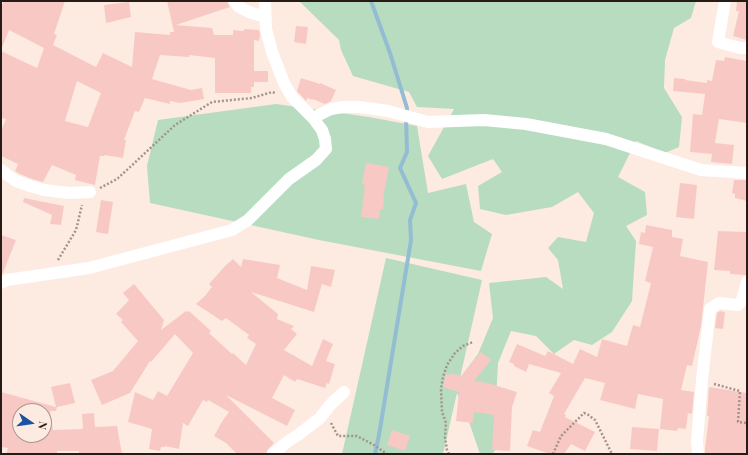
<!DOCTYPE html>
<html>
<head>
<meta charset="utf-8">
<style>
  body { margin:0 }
  #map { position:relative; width:748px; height:455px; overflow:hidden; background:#fdebe1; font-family:"Playfair Display",serif }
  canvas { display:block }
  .frame { position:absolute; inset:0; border:2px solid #261b15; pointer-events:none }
  .north { position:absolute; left:12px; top:403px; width:40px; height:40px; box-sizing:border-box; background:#fdebe1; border:1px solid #a7988f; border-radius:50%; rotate:103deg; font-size:11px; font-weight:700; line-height:16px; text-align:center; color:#261b15 }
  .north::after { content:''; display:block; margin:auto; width:14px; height:18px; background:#1c52a3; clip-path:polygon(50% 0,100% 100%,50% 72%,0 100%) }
</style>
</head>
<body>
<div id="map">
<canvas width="748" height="455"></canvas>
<div class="frame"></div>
<div class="north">N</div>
</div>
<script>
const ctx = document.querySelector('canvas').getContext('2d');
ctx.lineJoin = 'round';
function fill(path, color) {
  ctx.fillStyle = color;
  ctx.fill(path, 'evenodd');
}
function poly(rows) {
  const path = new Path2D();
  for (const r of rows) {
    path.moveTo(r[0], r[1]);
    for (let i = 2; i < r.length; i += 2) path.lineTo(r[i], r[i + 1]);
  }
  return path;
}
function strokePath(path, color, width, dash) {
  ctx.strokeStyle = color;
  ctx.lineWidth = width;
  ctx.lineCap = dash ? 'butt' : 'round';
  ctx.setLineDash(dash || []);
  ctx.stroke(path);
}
const green = poly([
  [299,1,696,1,691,18,674,28,665,60,664,88,682,117,679,147,665,153,636,141,618,177,645,192,647,215,626,226,636,241,632,301,612,332,592,345,574,340,554,354,536,336,511,331,498,363,496,402,499,446,492,454,480,454,467,416,457,393,443,454,342,454,386,258,482,280,460,378,478,354,493,318,489,283,546,277,563,289,558,260,548,248,558,237,586,242,594,213,578,192,552,207,506,215,480,209,478,186,502,172,493,159,442,179,428,156,454,109,417,107,409,92,353,76,341,50,339,40],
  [276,104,369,117,417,126,428,193,466,184,474,222,492,234,481,271,319,240,150,203,147,166,158,120]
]);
const stream = poly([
  [371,1,390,53,407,108,406,117,407,152,400,168,416,203,410,220,411,240,379,435,375,454]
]);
const building = poly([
  [4,1,65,1,54,34,57,35,53,45,96,67,103,53,132,67,135,32,170,35,170,32,174,32,167,1,227,1,230,7,176,25,212,28,214,35,233,35,233,30,244,31,244,29,259,30,260,35,259,41,254,40,254,71,268,71,268,82,254,82,254,87,251,87,251,93,215,93,215,58,189,55,189,57,160,55,152,79,191,90,202,88,204,99,180,103,170,101,170,104,145,98,139,112,135,111,124,140,126,140,123,158,105,155,104,156,100,156,95,185,75,180,76,175,52,165,43,182,32,179,20,174,15,171,18,164,1,156,1,131,6,119,1,118,1,51,37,68,44,48,9,30,1,50,1,7],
  [77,81,101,93,88,127,65,121],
  [737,1,747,1,747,40,733,36,739,11,736,11],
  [129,2,131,17,106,23,104,5],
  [296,26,308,27,306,44,294,42],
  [725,57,747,61,747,123,719,119,715,143,734,145,732,164,711,162,712,154,690,152,693,114,702,115,705,94,673,91,674,78,685,79,685,80,707,83,707,80,712,81,716,60,724,61],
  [301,78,320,84,320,83,336,90,331,101,325,104,313,99,313,100,307,98,306,101,297,91],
  [366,163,389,167,383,197,384,197,383,209,380,209,379,219,361,217,365,185,362,184],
  [734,180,747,180,747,201,735,198,735,194,732,193],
  [680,183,697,185,694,219,676,217],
  [24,198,64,206,61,225,50,224,52,215,23,202],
  [101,200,113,202,108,234,96,232],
  [646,225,672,230,672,237,683,239,680,256,708,262,701,326,692,366,687,365,681,390,694,392,692,414,688,413,686,429,678,428,677,431,660,429,663,399,638,394,635,409,600,400,605,383,585,378,564,414,566,415,565,417,595,432,585,451,571,444,564,454,550,454,527,446,533,430,540,432,554,396,549,393,561,373,529,364,526,372,514,366,514,364,509,362,517,344,545,356,548,351,573,364,580,349,597,357,602,339,627,346,633,325,640,327,651,283,645,281,653,247,639,244,641,232,645,233],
  [718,231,747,232,747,275,744,275,730,274,730,271,714,270],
  [1,235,16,240,3,273,1,275],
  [233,259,241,267,243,259,280,265,277,278,307,290,311,266,335,270,331,287,322,284,314,312,251,292,278,314,277,319,294,326,291,329,297,334,284,350,312,366,323,339,333,344,326,361,335,364,329,384,327,383,325,388,297,379,295,382,284,375,272,398,295,410,287,426,226,395,274,443,268,449,266,454,237,454,226,443,214,436,223,420,229,412,208,400,207,402,203,400,188,426,183,423,179,449,165,446,165,447,161,447,160,451,149,449,152,429,128,422,135,392,153,400,158,391,167,396,193,353,175,334,151,362,150,361,130,393,102,405,91,380,113,371,138,341,121,322,123,320,116,314,129,300,123,293,134,284,164,320,161,330,186,311,188,312,189,311,211,331,209,333,232,354,233,353,246,365,256,344,247,338,249,335,226,318,222,321,196,304,207,294,207,293,212,287,209,284,225,266],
  [720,311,725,312,723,329,715,328,717,313],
  [481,352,491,360,474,381,488,383,517,392,512,407,510,451,492,450,494,415,474,412,473,423,456,421,459,392,443,387,446,374,451,375,451,373,461,376],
  [70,383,75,403,57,407,56,411,50,411,53,430,83,429,82,414,94,413,95,427,117,426,122,454,79,454,79,451,57,451,57,454,6,454,8,448,1,447,1,392,56,407,51,387],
  [20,411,44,411,44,435,20,435],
  [709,387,747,393,747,454,705,454,705,449,709,416,707,416],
  [632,427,659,429,657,451,630,449],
  [392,430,410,436,405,451,387,445]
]);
const path = poly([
  [100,188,117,179,128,169,175,125,212,102,252,98,272,92,275,93],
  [58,260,76,230,82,205],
  [714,384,740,391,738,422,747,423],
  [331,423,338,436,357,436,374,445,387,454],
  [449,454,447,450,445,437,446,423,442,412,441,389,443,377,447,365,455,353,463,346,473,342],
  [553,454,561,436,584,413,587,414,595,420,612,454]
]);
const minor = poly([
  [234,1,239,7,249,12,265,17],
  [265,1,266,29,272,52,284,83,292,97,313,118,331,109,343,107,359,107,388,111,428,122,484,120,526,124,606,139,701,170,747,173],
  [725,1,718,42,740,48,747,48],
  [1,170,16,181,30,186,44,190,69,193,90,192],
  [1,283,7,280,89,268,232,230,248,220,289,179,316,160,326,149,325,139,322,130,313,118],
  [273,454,287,442,298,435,320,418,331,404,344,392],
  [698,454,697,441,702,380,710,309,719,303,738,305,742,300,747,282]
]);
fill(green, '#b7dcc0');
strokePath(stream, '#94bcd3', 4);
fill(building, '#f8c9c4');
strokePath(path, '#a3948b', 2.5, [2, 2]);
strokePath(minor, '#fff', 12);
</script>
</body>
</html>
